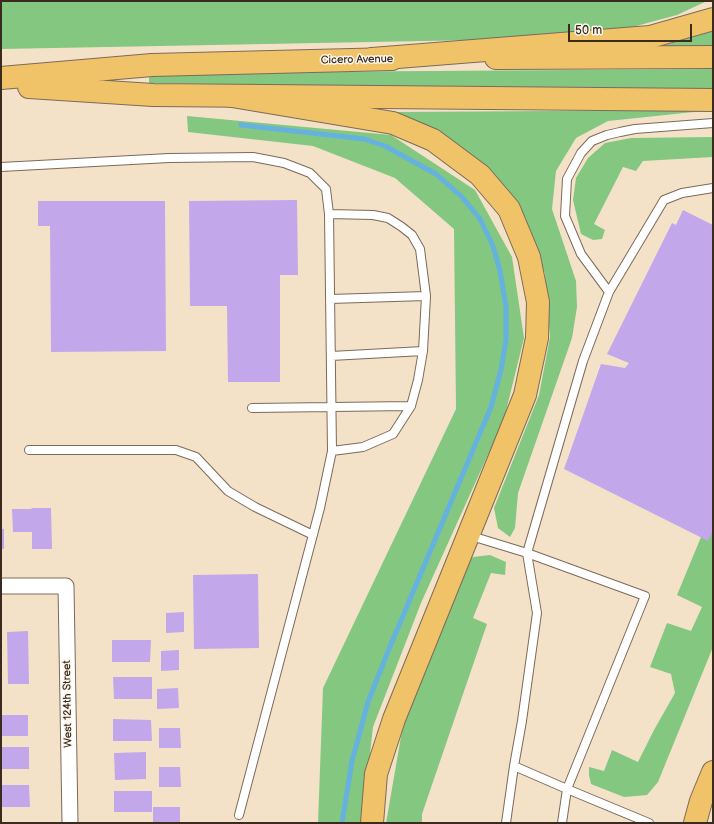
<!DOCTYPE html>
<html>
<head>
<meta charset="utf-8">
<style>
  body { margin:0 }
  #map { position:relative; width:714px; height:824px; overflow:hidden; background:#f4e2c8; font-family:"Balsamiq Sans",sans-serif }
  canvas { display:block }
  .frame { position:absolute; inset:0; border:2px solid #3b2a1e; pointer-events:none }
  .scale { position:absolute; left:568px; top:24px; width:124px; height:18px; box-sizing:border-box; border:2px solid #3b2a1e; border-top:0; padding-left:5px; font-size:12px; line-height:14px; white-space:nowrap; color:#3b2a1e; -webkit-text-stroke:3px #fbf7ec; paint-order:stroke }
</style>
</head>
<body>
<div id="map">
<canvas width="714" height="824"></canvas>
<div class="frame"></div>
<div class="scale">50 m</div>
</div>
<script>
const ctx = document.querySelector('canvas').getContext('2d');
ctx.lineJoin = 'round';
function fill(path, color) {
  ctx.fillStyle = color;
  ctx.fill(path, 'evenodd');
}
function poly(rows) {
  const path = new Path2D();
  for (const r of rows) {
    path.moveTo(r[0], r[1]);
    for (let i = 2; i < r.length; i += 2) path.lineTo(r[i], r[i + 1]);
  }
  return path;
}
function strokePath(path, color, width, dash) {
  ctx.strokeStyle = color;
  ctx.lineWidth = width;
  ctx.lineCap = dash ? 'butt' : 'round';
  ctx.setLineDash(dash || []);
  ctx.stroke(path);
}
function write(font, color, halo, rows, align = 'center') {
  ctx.font = font + ' "Balsamiq Sans",sans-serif';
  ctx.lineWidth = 3;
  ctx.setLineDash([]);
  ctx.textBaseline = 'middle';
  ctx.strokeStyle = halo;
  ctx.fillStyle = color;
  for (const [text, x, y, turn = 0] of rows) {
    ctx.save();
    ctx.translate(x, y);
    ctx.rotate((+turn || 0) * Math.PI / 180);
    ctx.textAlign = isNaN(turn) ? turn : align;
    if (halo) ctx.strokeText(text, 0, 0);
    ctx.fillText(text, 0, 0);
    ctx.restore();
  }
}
const green = poly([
  [1,1,707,1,677,15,614,32,530,39,1,49],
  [713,28,713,47,656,48,698,35],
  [713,69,713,91,149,83,149,73],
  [713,110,608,121,576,138,556,171,552,209,576,281,577,307,572,338,518,493,515,528,510,537,498,528,494,508,539,395,550,337,545,274,524,219,492,171,446,136,395,112],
  [187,116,391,135,475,190,512,257,524,338,504,419,421,603,373,727,362,823,318,823,323,688,456,409,454,229,395,178,313,146,188,132],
  [713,137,713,157,643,161,636,171,623,167,594,224,605,230,602,239,593,240,581,234,573,200,576,178,588,158,605,143,631,138],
  [713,531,713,647,658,782,647,795,624,797,591,784,589,775,589,767,604,771,612,750,638,762,654,730,675,693,671,674,650,667,667,623,691,631,702,607,677,595,701,537],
  [490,555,506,562,505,575,491,573,473,618,487,624,422,814,422,823,386,823,402,731,444,612,465,564,473,557]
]);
const stream = poly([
  [241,125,364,139,385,146,436,174,462,197,480,219,493,246,500,271,506,306,506,340,501,370,491,407,389,649,368,702,352,761,342,823]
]);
const building = poly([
  [297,200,298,275,280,275,280,382,228,382,227,306,190,306,189,201],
  [38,201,165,201,166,351,51,352,50,226,38,226],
  [683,210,713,225,713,531,708,541,564,469,601,364,625,368,629,363,607,354,672,223,676,225],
  [32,508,51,508,52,549,32,549,32,532,13,532,12,509,31,509],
  [1,529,4,529,4,549,1,549],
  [258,574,259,648,194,649,193,575],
  [184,612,184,632,166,633,166,613],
  [28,631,29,684,8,684,7,632],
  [112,640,151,640,150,662,112,662],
  [179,650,179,670,161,671,161,651],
  [113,677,152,677,152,699,114,699],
  [178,688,179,708,157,709,157,689],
  [1,715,28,715,28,736,1,736],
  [113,719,151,720,152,741,113,741],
  [159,728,180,728,181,748,159,748],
  [1,747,29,747,29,769,1,769],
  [146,752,146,779,115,780,114,753],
  [159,767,180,767,181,787,159,787],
  [1,785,29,785,30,807,1,807],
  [114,791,152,791,152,812,114,812],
  [153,807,180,807,180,823,153,823]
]);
const service = poly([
  [1,167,169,158,253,157,284,163,310,173,326,189,329,214,332,451,320,508,239,815],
  [329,214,373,215,388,218,402,227,412,235,420,249,426,296,330,299],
  [609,292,581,254,565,216,567,179,581,153,592,141,607,135,620,132,635,129,713,123],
  [331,356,423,351],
  [252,408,411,406],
  [29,450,176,450,196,457,228,491,255,507,313,535],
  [332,451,363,447,393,434,411,406,418,380,423,351,426,296],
  [468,535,527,553,583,361,609,292,664,200,682,193,713,188],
  [506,823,514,766],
  [562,823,567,789,645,596,527,553,537,613,522,721,514,766,567,789,649,823]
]);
const minor = poly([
  [1,586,66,586,70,823]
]);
const primary = poly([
  [496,58,713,57],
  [1,78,152,65,392,59],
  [29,87,153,95,713,100]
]);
const motorway = poly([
  [372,59,650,37,713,19],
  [232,96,393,123,433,140,480,175,509,209,529,257,538,302,537,338,525,395,394,719,376,774,372,823],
  [695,823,701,801,713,772]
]);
const streetNames = [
  ["Cicero Avenue",357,60,-1],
  ["West 124th Street",68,704,-91]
];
fill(green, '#83c781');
strokePath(stream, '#65b2de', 5);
fill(building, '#c2a7eb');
strokePath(service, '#7c6a5a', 10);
strokePath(minor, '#7c6a5a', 17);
strokePath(primary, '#7c6a5a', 24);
strokePath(motorway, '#7c6a5a', 24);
strokePath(service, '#fff', 8);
strokePath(minor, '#fff', 15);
strokePath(primary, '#f1c369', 22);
strokePath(motorway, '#f1c369', 22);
write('11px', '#3b2a1e', '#fbf7ec', streetNames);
</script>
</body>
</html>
